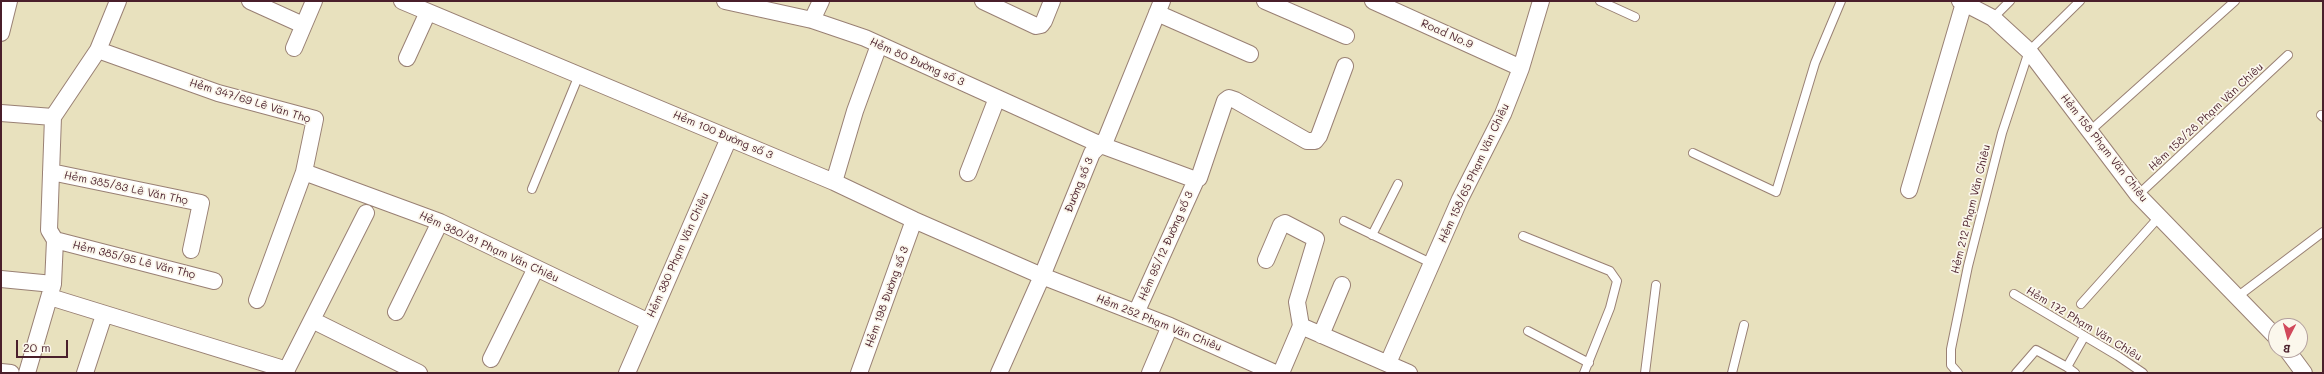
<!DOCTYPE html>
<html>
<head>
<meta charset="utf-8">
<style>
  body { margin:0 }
  #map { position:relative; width:2324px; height:374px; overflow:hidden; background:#e8e1be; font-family:Mali,sans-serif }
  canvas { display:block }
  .frame { position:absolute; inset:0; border:2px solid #4a1f2b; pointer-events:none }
  .north { position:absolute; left:2268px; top:318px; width:40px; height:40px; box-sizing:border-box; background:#fbf7ec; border:1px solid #b4a19f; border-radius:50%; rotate:186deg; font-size:11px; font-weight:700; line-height:16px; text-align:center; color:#4a1f2b }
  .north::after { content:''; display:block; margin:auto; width:14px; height:18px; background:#d1495b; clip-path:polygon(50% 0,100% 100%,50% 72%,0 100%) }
  .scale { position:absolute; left:16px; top:340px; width:52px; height:18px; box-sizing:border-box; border:2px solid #4a1f2b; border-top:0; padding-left:5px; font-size:12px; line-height:14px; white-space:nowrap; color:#4a1f2b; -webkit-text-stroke:3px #fbf7ec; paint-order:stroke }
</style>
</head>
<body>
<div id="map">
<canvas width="2324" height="374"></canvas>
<div class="frame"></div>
<div class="north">B</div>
<div class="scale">20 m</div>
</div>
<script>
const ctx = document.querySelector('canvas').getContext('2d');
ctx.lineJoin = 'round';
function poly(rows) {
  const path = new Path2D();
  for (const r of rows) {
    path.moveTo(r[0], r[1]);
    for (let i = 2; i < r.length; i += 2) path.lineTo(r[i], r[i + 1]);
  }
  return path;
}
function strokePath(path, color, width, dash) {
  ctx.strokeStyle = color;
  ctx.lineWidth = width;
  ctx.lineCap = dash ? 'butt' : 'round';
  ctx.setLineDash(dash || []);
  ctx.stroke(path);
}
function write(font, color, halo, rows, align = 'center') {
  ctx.font = font + ' Mali,sans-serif';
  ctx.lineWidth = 3.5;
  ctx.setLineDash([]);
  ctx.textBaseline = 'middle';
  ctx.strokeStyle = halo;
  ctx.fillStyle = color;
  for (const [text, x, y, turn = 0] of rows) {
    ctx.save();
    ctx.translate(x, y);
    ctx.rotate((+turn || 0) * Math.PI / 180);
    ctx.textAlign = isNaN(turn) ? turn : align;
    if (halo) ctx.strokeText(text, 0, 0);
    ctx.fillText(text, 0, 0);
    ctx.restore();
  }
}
const lane = poly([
  [1600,1,1635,17],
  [1993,18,2010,1],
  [2321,115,2323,117],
  [2091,130,2235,1],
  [1693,153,1776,192,1815,63,1841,1],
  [532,189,579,75],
  [2138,195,2288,55],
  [1344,221,1433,264],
  [1372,235,1398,184],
  [1523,236,1610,271,1617,281,1610,308,1584,373],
  [2014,294,2118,356,2143,373],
  [2237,297,2323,232],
  [2081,304,2159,217],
  [1528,331,1589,363],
  [1645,373,1656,285],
  [1732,373,1744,325],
  [1958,373,1951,365,1951,349,1968,266,2002,133,2029,51,2080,1],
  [2016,373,2036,350,2067,367],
  [2075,373,2067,367,2084,337]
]);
const street = poly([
  [250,1,303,25],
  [402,1,834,182,914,220,1042,276,1170,326,1275,373],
  [725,1,812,20,865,38,1101,145,1196,180,1199,178,1225,101,1229,98,1235,100,1307,141,1315,141,1319,136,1345,66],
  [983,1,1036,26,1041,25,1044,21,1052,1],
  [1265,1,1346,36],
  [1373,1,1521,68],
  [1960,1,1993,18,2029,51,2138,195,2276,337],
  [1157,13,1250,54],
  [812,20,821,1],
  [1,33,9,1],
  [294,48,314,1],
  [98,50,218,93,315,119,304,172,257,300],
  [407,58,428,12],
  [1,113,53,117,49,230,55,240,53,284,27,373],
  [53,117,98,50,118,1],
  [51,172,201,203,191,250],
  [304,172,440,222,649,322],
  [968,173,997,98],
  [834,182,855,111,879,45],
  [1909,190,1964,3],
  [55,240,214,281],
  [1266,260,1281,225,1285,223,1316,239,1297,302,1301,326],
  [1,279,53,284],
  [50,297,287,370],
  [396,312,440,222],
  [1136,313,1196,180],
  [312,320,419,373],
  [1321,335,1342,285],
  [2287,350,2304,373],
  [491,359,536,268],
  [1388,363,1460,199,1503,114,1521,68,1541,1],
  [1,372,11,373],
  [85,373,104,315],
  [285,373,366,213],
  [627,373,729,138],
  [859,373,914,220],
  [999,373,1042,276,1092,153,1106,139,1162,1],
  [1150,373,1170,326],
  [1281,373,1301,326,1409,373]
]);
const streetNames = [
  ["Road No.9",1447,34,24],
  ["Hẻm 80 Đường số 3",917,62,24],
  ["Hẻm 347/69 Lê Văn Thọ",250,101,17],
  ["Hẻm 158/28 Phạm Văn Chiêu",2206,117,-43],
  ["Hẻm 100 Đường số 3",723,135,23],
  ["Hẻm 158 Phạm Văn Chiêu",2104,148,52],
  ["Hẻm 158/65 Phạm Văn Chiêu",1474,173,-65],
  ["Đường số 3",1079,185,-68],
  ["Hẻm 385/83 Lê Văn Thọ",126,188,12],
  ["Hẻm 212 Phạm Văn Chiêu",1971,209,-76],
  ["Hẻm 95/12 Đường số 3",1166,246,-66],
  ["Hẻm 380/81 Phạm Văn Chiêu",489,247,25],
  ["Hẻm 380 Phạm Văn Chiêu",678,255,-66],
  ["Hẻm 385/95 Lê Văn Thọ",134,260,14],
  ["Hẻm 198 Đường số 3",887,297,-70],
  ["Hẻm 252 Phạm Văn Chiêu",1159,323,22],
  ["Hẻm 172 Phạm Văn Chiêu",2084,324,31]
];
strokePath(lane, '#998074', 10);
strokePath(street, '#998074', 18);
strokePath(lane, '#fff', 8);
strokePath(street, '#fff', 16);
write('11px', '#4a1f2b', '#fbf7ec', streetNames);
</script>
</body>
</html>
